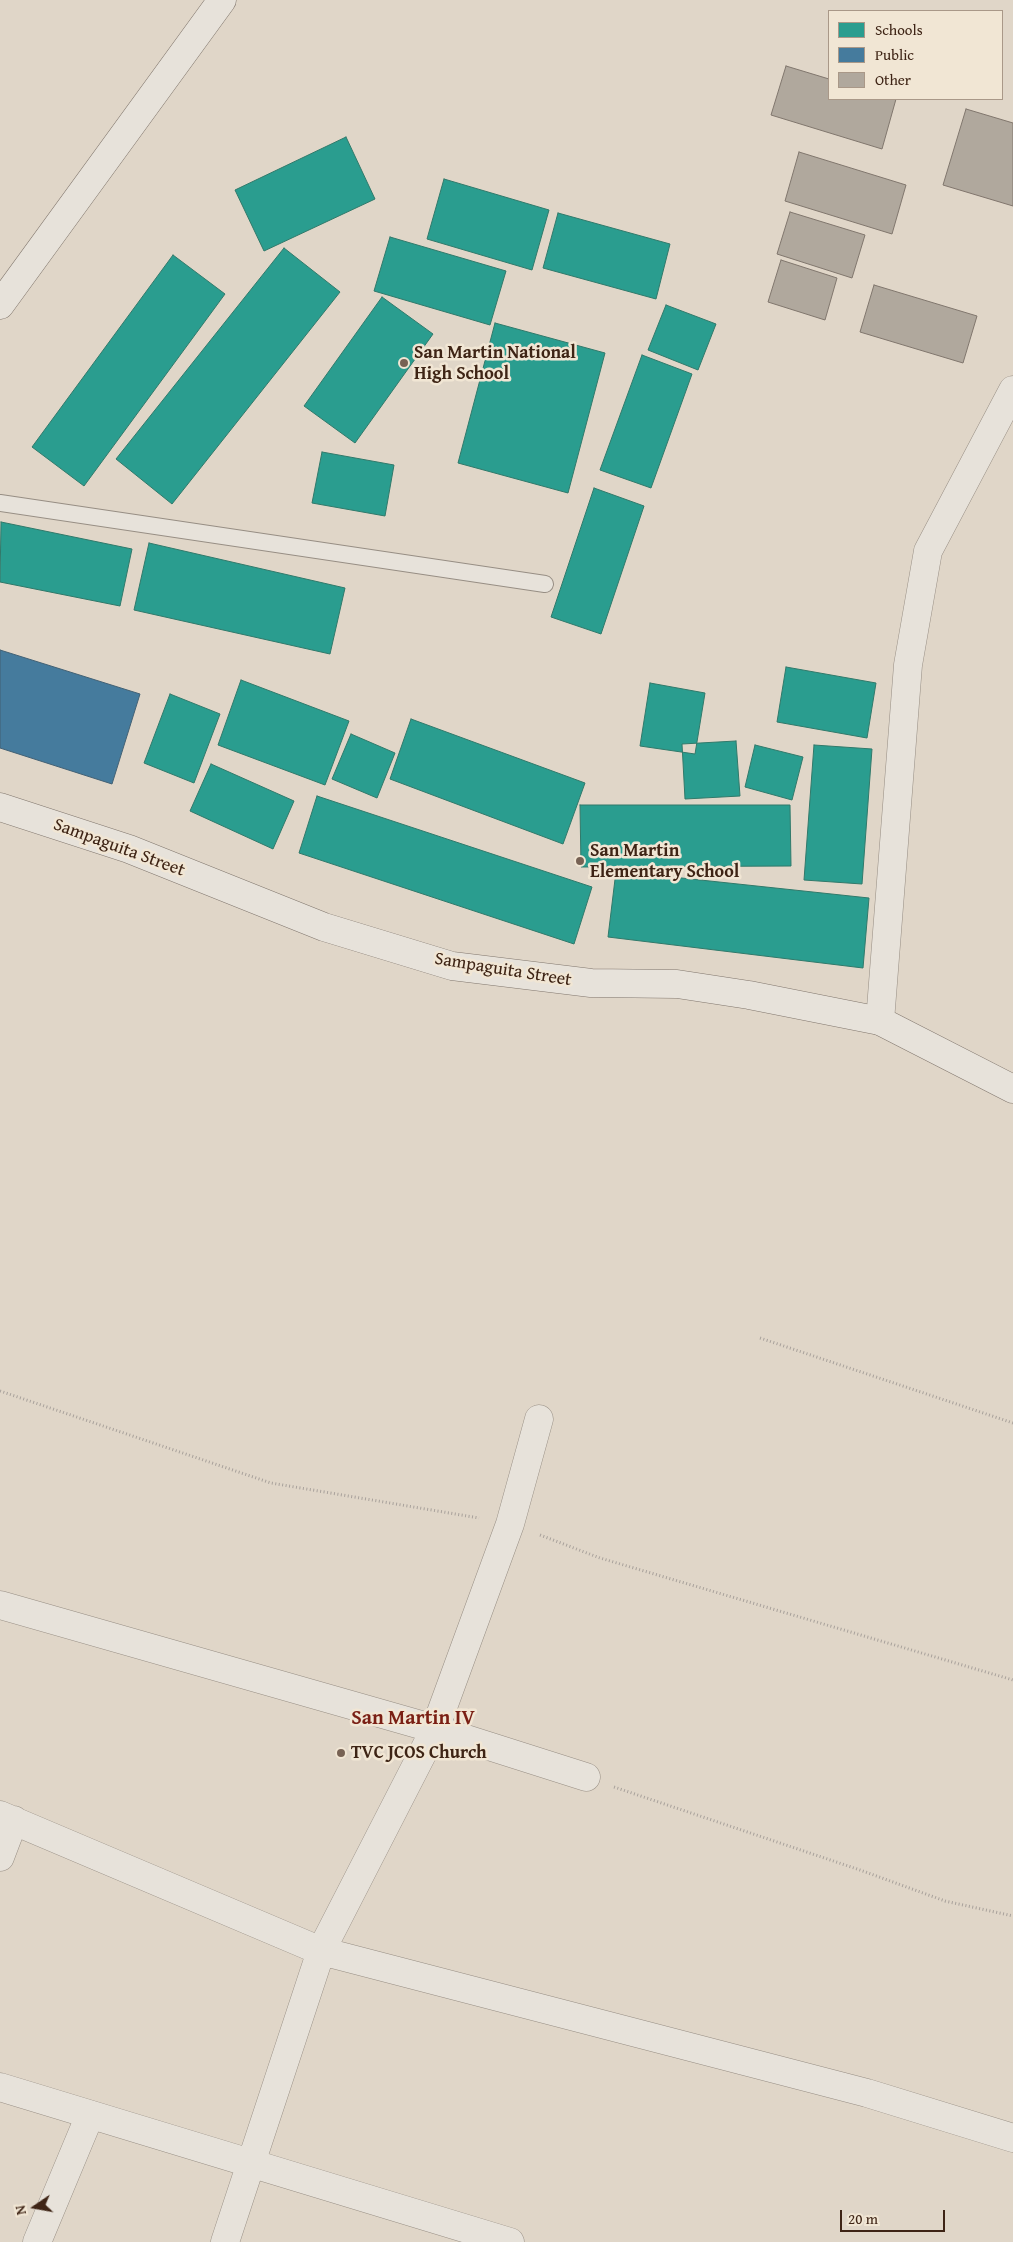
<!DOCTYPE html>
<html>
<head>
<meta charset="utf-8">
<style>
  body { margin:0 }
  #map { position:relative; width:1013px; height:2242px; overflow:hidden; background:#e0d6c8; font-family:"Gentium Book Plus",serif }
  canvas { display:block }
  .legend { position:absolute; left:828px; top:10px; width:175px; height:90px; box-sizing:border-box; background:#f1e6d4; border:1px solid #a99888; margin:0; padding:6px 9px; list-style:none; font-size:15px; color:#3e2415 }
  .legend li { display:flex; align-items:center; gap:10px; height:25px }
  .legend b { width:25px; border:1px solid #a99888 }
  .north { position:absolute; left:10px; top:2182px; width:50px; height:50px; -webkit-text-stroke:4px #f1e6d4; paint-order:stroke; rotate:258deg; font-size:14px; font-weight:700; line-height:20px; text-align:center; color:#3e2415 }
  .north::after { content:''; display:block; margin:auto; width:18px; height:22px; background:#3e2415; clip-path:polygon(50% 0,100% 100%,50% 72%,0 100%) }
  .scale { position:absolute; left:840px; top:2210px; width:105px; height:22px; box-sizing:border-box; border:2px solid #3e2415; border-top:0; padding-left:6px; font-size:15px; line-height:18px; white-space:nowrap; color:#3e2415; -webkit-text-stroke:4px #f1e6d4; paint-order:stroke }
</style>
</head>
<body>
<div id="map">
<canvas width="1013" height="2242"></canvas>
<ul class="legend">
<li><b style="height:14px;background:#2a9d8f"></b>Schools</li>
<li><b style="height:14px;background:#457b9d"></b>Public</li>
<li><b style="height:14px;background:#b0a89d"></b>Other</li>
</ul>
<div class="north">N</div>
<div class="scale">20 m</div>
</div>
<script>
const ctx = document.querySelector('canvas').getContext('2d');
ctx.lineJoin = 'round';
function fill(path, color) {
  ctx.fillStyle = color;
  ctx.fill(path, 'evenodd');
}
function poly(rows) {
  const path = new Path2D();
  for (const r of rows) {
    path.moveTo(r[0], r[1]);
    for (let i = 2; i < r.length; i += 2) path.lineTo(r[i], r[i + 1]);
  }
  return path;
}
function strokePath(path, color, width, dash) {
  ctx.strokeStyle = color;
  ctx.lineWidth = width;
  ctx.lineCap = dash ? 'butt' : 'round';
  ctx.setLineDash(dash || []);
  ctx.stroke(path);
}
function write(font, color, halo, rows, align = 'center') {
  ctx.font = font + ' "Gentium Book Plus",serif';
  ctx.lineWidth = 5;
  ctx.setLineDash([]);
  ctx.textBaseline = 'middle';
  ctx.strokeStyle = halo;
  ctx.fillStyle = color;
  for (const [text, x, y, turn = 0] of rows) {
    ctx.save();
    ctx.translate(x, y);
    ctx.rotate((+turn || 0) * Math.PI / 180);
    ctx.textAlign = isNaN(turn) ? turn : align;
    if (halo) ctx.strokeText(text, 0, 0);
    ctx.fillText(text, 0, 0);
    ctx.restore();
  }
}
const schools = poly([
  [346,137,375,199,264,251,235,190,346,137],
  [444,179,549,210,532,270,427,239,444,179],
  [558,213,670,244,656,299,543,268,558,213],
  [390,237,506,271,490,325,374,291,390,237],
  [284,248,340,292,172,504,116,459,284,248],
  [173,255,225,294,84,486,32,447,173,255],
  [382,297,433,334,355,443,304,406,382,297],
  [666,305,716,324,698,370,648,350,666,305],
  [495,323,605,353,568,493,458,463,495,323],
  [642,355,692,374,651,488,600,470,642,355],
  [322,452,394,465,385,516,312,503,322,452],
  [594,488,644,506,601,634,551,617,594,488],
  [1,522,132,549,120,606,0,582,1,522],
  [149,543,345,588,330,654,134,610,149,543],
  [786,667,876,683,867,738,777,722,786,667],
  [241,680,349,721,325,785,218,745,241,680],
  [650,683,705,693,695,754,640,746,650,683],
  [170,694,220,714,194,783,144,763,170,694],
  [411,719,585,783,563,844,390,779,411,719],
  [351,734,395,753,377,798,332,779,351,734],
  [736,741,740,796,685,799,682,744,736,741],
  [755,745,803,757,792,800,745,787,755,745],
  [814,745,872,749,862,884,804,880,814,745],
  [211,764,294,801,273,849,190,811,211,764],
  [317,796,592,887,574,944,299,853,317,796],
  [580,805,790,805,791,866,581,867,580,805],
  [616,871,869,898,863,968,608,937,616,871]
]);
const public = poly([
  [0,650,140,694,112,784,0,748,0,650]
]);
const building = poly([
  [786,66,829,79,829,99,896,99,882,149,771,115,786,66],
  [966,109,1013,123,1013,206,943,185,966,109],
  [799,152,906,185,892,234,785,201,799,152],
  [790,212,865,235,852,278,777,254,790,212],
  [781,260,837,278,825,320,768,302,781,260],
  [874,285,977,316,963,363,860,332,874,285]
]);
const path = poly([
  [760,1338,1013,1423],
  [0,1391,271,1483,479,1518],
  [540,1535,600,1558,1013,1680],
  [614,1787,860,1870,945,1901,1013,1916]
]);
const lane = poly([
  [0,503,545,584]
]);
const street = poly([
  [880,1021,908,665,928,551,1013,390],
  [0,1605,435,1729,586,1777],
  [0,1815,321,1951,867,2093,1013,2138],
  [0,1857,14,1820],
  [0,2087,510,2242],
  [37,2242,90,2115],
  [225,2242,321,1951,435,1729,510,1524,539,1419]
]);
const secondary = poly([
  [0,305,222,0],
  [0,807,129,849,324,927,452,966,591,983,677,984,749,995,880,1021,1013,1089]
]);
const markers = [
  [404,363,5,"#776254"],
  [580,861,5,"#776254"],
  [341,1753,5,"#776254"]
];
const poiNames = [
  ["San Martin National",414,353],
  ["High School",414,374],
  ["San Martin",590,851],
  ["Elementary School",590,872],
  ["TVC JCOS Church",351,1753]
];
const streetNames = [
  ["Sampaguita Street",119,848,20],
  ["Sampaguita Street",503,970,9]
];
const quarterNames = [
  ["San Martin IV",413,1719]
];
fill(schools, '#2a9d8f');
strokePath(schools, '#30796a', 1);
fill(public, '#457b9d');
strokePath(public, '#436174', 1);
fill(building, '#b0a89d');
strokePath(building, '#80766d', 1);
strokePath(lane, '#978e84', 18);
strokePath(street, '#978e84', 29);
strokePath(secondary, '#80766d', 29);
strokePath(path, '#a8a19b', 3, [1, 2.5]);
strokePath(lane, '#e7e2da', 16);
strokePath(street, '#e7e2da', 28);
strokePath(secondary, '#e7e2da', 28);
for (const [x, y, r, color] of markers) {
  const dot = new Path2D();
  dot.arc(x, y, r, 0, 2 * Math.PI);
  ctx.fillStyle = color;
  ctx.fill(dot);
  strokePath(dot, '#f1e6d4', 2);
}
write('bold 18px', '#3e2415', '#f1e6d4', poiNames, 'left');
write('18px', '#3e2415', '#f1e6d4', streetNames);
write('bold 20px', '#7a1f14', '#f1e6d4', quarterNames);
</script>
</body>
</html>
